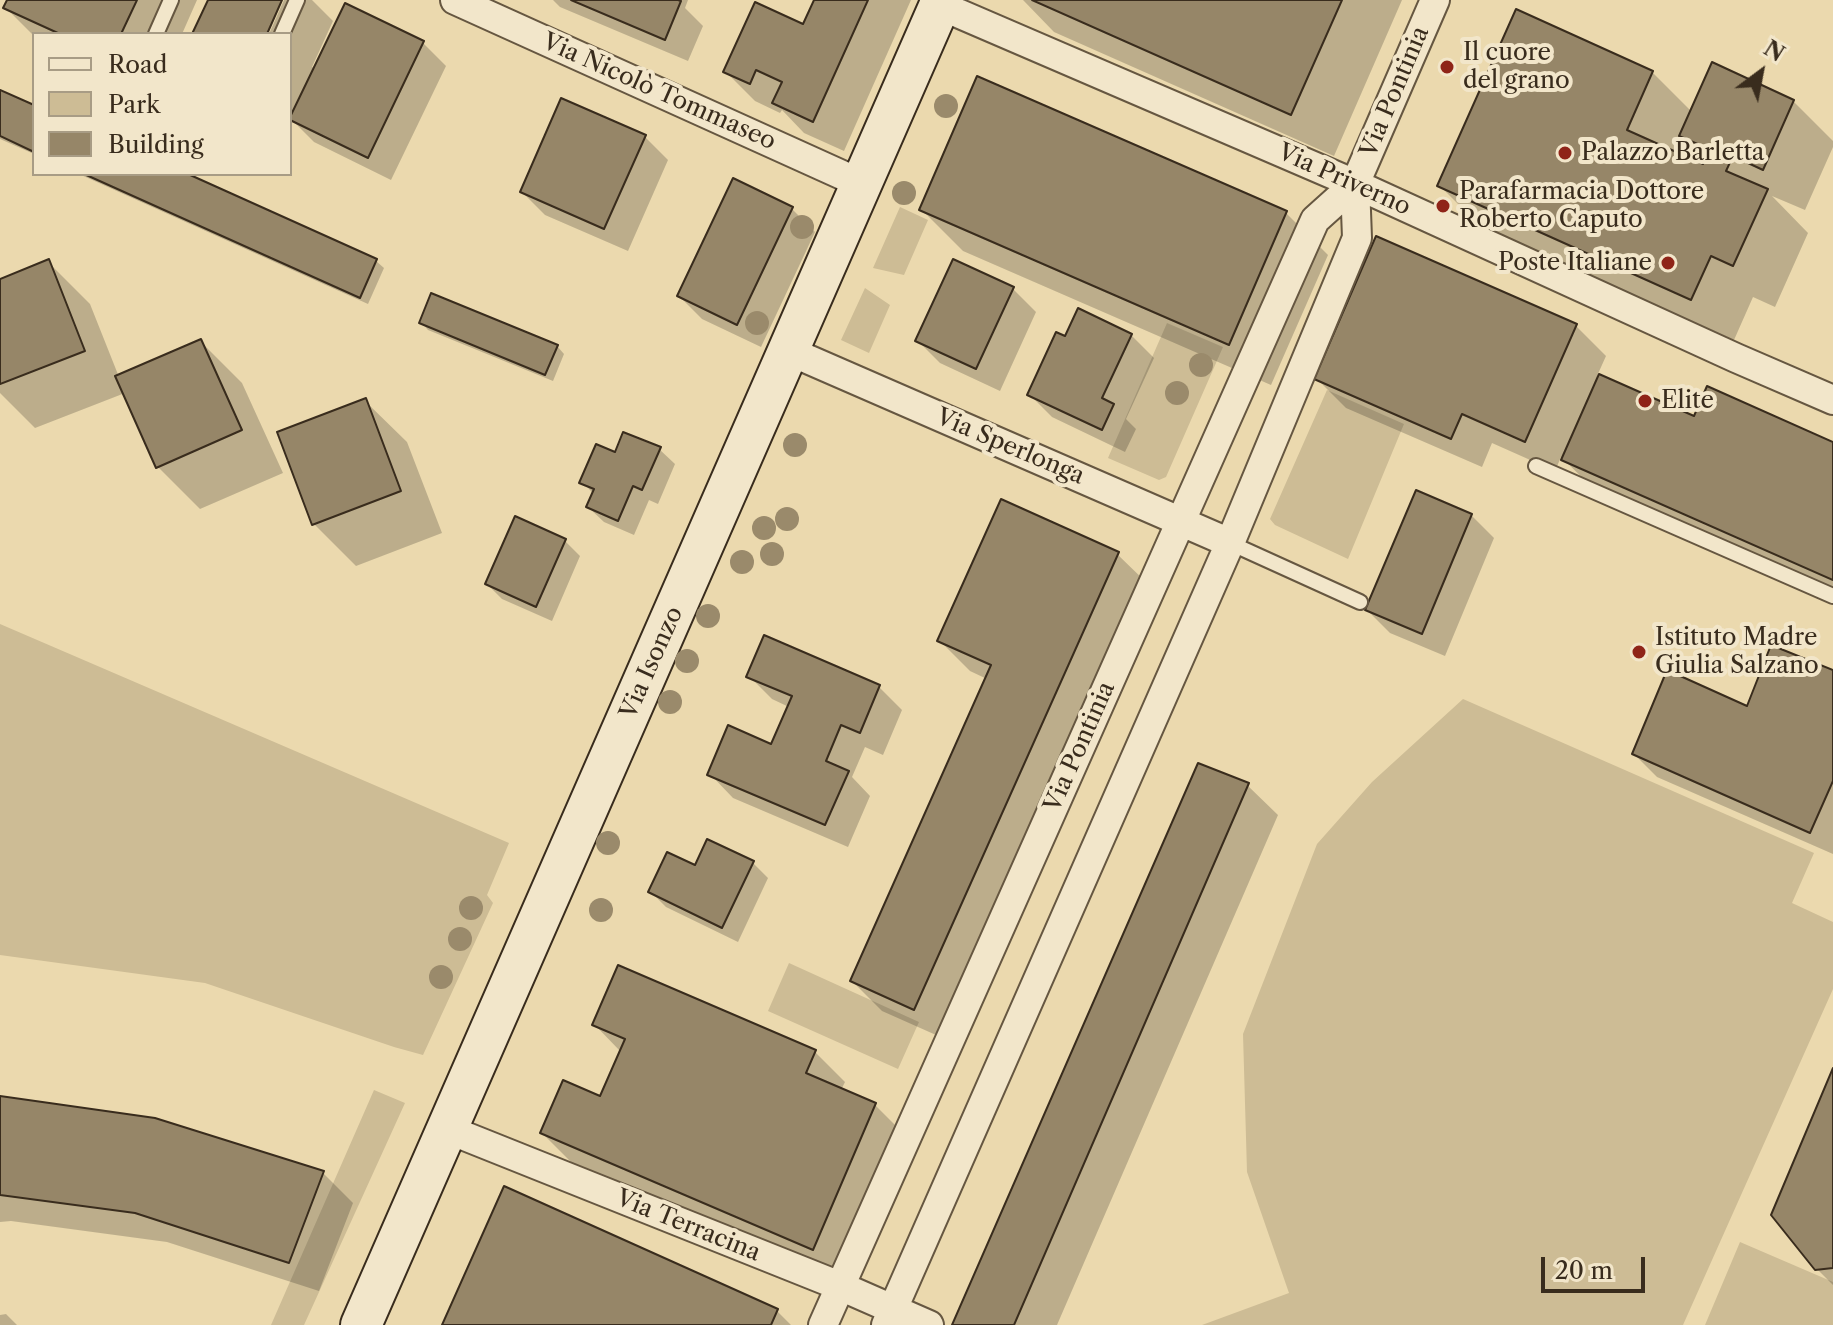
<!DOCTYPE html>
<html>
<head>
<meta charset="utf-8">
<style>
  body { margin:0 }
  #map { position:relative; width:1833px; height:1325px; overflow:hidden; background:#ebd9ae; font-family:"Libre Caslon Text",serif }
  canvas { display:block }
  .legend { position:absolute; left:32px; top:32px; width:260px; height:144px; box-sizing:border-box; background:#f2e6ca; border:2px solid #a89c85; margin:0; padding:10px 14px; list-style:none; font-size:24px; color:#392c1d }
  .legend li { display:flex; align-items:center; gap:16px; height:40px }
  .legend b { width:40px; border:2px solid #a89c85 }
  .north { position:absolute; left:1721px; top:32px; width:80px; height:80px; -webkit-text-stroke:6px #f2e6ca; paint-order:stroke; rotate:32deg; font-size:22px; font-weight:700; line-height:32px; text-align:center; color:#392c1d }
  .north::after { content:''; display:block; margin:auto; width:28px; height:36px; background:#392c1d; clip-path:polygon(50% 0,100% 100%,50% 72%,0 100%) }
  .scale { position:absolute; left:1541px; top:1257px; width:104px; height:36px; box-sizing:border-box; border:4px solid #392c1d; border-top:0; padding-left:10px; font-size:24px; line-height:28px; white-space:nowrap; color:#392c1d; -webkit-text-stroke:6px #f2e6ca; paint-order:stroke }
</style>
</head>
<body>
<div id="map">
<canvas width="1833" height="1325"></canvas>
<ul class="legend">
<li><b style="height:10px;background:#f2e6ca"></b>Road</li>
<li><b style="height:22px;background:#cdbc95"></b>Park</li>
<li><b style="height:22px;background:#968668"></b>Building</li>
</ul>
<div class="north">N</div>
<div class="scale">20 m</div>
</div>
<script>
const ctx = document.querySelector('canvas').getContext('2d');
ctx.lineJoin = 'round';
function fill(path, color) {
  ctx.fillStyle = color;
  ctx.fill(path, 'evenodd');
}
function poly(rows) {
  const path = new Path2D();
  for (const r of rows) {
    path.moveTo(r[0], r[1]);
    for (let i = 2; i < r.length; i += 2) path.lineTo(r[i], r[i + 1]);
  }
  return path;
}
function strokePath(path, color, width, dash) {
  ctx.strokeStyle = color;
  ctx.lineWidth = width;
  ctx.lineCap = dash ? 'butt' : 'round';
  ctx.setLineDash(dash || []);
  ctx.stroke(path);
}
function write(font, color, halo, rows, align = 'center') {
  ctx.font = font + ' "Libre Caslon Text",serif';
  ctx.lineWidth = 8;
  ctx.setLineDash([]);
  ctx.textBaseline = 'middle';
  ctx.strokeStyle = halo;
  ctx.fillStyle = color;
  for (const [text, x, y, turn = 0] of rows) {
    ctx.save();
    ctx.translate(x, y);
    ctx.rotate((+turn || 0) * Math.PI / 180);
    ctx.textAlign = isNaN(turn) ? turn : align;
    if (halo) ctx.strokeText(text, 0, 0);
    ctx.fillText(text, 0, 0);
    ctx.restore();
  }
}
const green = poly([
  [900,207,928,220,904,275,873,268],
  [865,288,890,305,869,353,841,340],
  [1167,323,1223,347,1166,477,1159,480,1108,458],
  [1327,390,1404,424,1348,559,1275,525,1270,519],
  [0,624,509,843,487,895,493,903,423,1055,394,1047,205,983,0,955],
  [1463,699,1814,853,1792,903,1833,922,1833,989,1683,1325,1202,1325,1289,1293,1247,1172,1243,1034,1317,844,1372,782],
  [789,963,919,1022,898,1069,768,1011],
  [374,1090,405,1103,304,1325,271,1325],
  [1740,1242,1833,1282,1833,1325,1705,1325]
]);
const shadow = poly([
  [9,0,197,0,182,34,34,34,34,36,6,8],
  [284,0,312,0,333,21,312,67,316,69,346,6,423,43,446,66,391,180,314,142,290,118,290,34,269,34],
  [553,0,688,0,685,8,703,26,688,61,560,7],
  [816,0,911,0,844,151,804,133,782,110,780,113,755,101,725,71,804,27],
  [1023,0,1402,0,1334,156,1054,32],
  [1652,72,1692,112,1793,101,1833,141,1833,147,1805,210,1772,196,1808,233,1775,307,1753,297,1734,340,1481,227,1439,185],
  [1684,137,1706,160,1704,166,1676,154],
  [0,92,34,107,34,154,0,139],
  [645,137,668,160,628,251,545,215,522,192],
  [79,174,183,174,376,261,384,268,368,304],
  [792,209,815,232,761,347,702,319,679,296],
  [921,209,1286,213,1328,255,1271,385,963,251],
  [48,262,90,304,119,377,200,341,242,383,283,473,200,509,158,467,125,393,35,428,0,393,0,281],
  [1013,289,1036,312,1000,391,940,363,917,340],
  [421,322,557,346,564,354,553,381,428,330],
  [1576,326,1606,356,1597,376,1695,419,1833,444,1833,595,1594,489,1561,457,1555,471,1492,443,1482,467,1346,408,1316,378],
  [1131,335,1154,358,1126,419,1136,429,1125,452,1052,417,1029,394,1066,339],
  [365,401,407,442,442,533,356,566,314,524],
  [659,449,675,464,658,504,649,500,634,535,604,522,588,507,594,494,582,482,616,455],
  [1471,515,1494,538,1445,656,1390,633,1367,610],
  [565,541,580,556,552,621,502,599,487,584],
  [1117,554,1148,584,945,1039,882,1011,852,981,987,679,970,671,940,641],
  [1833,672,1833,854,1657,777,1634,754,1748,709],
  [749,676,879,687,902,710,883,755,865,747,852,777,870,796,848,847,733,798,710,774,772,746,789,707,772,699],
  [1247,785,1278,815,1057,1325,954,1325],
  [753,863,768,878,738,942,666,907,651,892,696,867],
  [594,1024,815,1052,845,1082,841,1090,875,1105,905,1135,843,1279,572,1163,542,1133,601,1099,621,1052],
  [1833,1073,1833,1285,1817,1269],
  [0,1098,323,1173,353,1203,319,1291,167,1242,11,1221,0,1222],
  [505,1189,777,1311,791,1325,444,1325],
  [6,1314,17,1325,0,1325,0,1315]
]);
const building = poly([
  [7,0,137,0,121,34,60,34,3,8,7,0],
  [208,0,282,0,267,34,192,34,208,0],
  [571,0,678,0,681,1,665,40,571,0],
  [814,0,868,0,813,122,772,103,782,82,756,70,750,84,723,72,755,2,803,24,814,0],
  [1032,0,1342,0,1291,115,1032,0],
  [345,3,424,41,368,158,290,120,290,117,345,3],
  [1516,9,1653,71,1627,130,1703,164,1709,149,1679,136,1712,62,1794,100,1763,170,1733,156,1726,171,1768,189,1733,266,1711,256,1691,300,1437,186,1516,9],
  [977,76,1287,211,1229,345,919,210,977,76],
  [0,90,34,105,34,152,0,136,0,90],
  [561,98,646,135,604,229,520,192,561,98],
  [84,174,188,174,377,259,360,298,84,174],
  [733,178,793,207,737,325,677,296,733,178],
  [1376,236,1577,324,1525,442,1462,414,1451,439,1314,379,1376,236],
  [49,259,85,351,0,384,0,279,49,259],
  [953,259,1014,287,976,369,915,341,953,259],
  [431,293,558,345,545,375,419,323,431,293],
  [1078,308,1132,334,1102,398,1114,404,1102,430,1027,395,1056,332,1065,336,1078,308],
  [201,339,242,430,156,468,115,376,201,339],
  [1599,374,1694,416,1707,386,1833,442,1833,580,1561,460,1599,374],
  [366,398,401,491,312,525,277,432,366,398],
  [623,432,661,447,642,490,633,486,618,521,586,507,594,489,579,483,596,444,615,452,623,432],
  [1416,490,1472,514,1422,634,1365,610,1416,490],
  [1001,499,1119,552,914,1010,850,981,991,665,937,641,1001,499],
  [515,516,566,539,536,607,485,584,515,516],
  [764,635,880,685,860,733,841,725,826,761,849,771,825,825,707,775,728,725,771,744,792,696,746,677,764,635],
  [1771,645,1833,670,1833,781,1810,833,1632,754,1667,670,1747,706,1771,645],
  [1198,763,1249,783,1014,1325,952,1325,1198,763],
  [707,839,754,861,722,928,648,892,667,852,695,865,707,839],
  [618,965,816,1050,806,1073,876,1103,813,1250,540,1133,563,1080,600,1096,625,1039,592,1025,618,965],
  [1833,1068,1833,1268,1815,1270,1771,1215,1833,1068],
  [0,1096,155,1118,324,1171,289,1263,135,1213,0,1195,0,1096],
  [504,1186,778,1309,771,1325,442,1325,504,1186]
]);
const lane = poly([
  [156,34,171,0],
  [282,34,297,0],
  [1536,466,1833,596],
  [1230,543,1360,602]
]);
const street = poly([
  [455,0,862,184],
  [939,5,1355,184,1736,358,1833,400],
  [789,351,1230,543],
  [447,1129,840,1286,929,1325],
  [823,1325,1315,220,1355,184,1435,0],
  [886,1325,1230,543,1357,238,1355,184]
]);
const secondary = poly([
  [361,1325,942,0]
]);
const trees = [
  [946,106],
  [904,193],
  [802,227],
  [757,323],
  [1201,365],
  [1177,393],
  [795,445],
  [787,519],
  [764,528],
  [772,554],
  [742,562],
  [708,616],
  [687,661],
  [670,702],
  [608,843],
  [471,908],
  [601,910],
  [460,939],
  [441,977]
];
const markers = [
  [1447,67,8,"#8f2418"],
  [1565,153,8,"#8f2418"],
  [1443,206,8,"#8f2418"],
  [1668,263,8,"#8f2418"],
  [1645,401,8,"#8f2418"],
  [1639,652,8,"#8f2418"]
];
const poiNames = [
  ["Il cuore",1463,53],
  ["del grano",1463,81],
  ["Palazzo Barletta",1581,153],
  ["Parafarmacia Dottore",1459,192],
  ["Roberto Caputo",1459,220],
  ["Poste Italiane",1652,263,"right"],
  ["Elite",1661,401],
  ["Istituto Madre",1655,638],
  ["Giulia Salzano",1655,666]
];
const streetNames = [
  ["Via Nicolò Tommaseo",659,92,24],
  ["Via Pontinia",1395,92,-67],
  ["Via Priverno",1344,180,24],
  ["Via Sperlonga",1010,447,23],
  ["Via Isonzo",652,663,-66],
  ["Via Pontinia",1080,747,-66],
  ["Via Terracina",688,1226,22]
];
fill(green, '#cdbc95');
fill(shadow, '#0003');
fill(building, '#968668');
strokePath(building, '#392c1d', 2);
strokePath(lane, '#665741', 18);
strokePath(street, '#665741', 32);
strokePath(secondary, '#392c1d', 44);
strokePath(lane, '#f2e6ca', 14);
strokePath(street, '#f2e6ca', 28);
strokePath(secondary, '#f2e6ca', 40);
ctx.fillStyle = '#9a8a6b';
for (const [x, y] of trees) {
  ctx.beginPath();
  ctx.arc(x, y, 12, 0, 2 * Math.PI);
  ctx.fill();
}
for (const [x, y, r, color] of markers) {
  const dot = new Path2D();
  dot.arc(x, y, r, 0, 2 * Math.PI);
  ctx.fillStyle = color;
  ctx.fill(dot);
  strokePath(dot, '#f2e6ca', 3);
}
write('24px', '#392c1d', '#f2e6ca', poiNames, 'left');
write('24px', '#392c1d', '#f2e6ca', streetNames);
</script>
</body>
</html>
